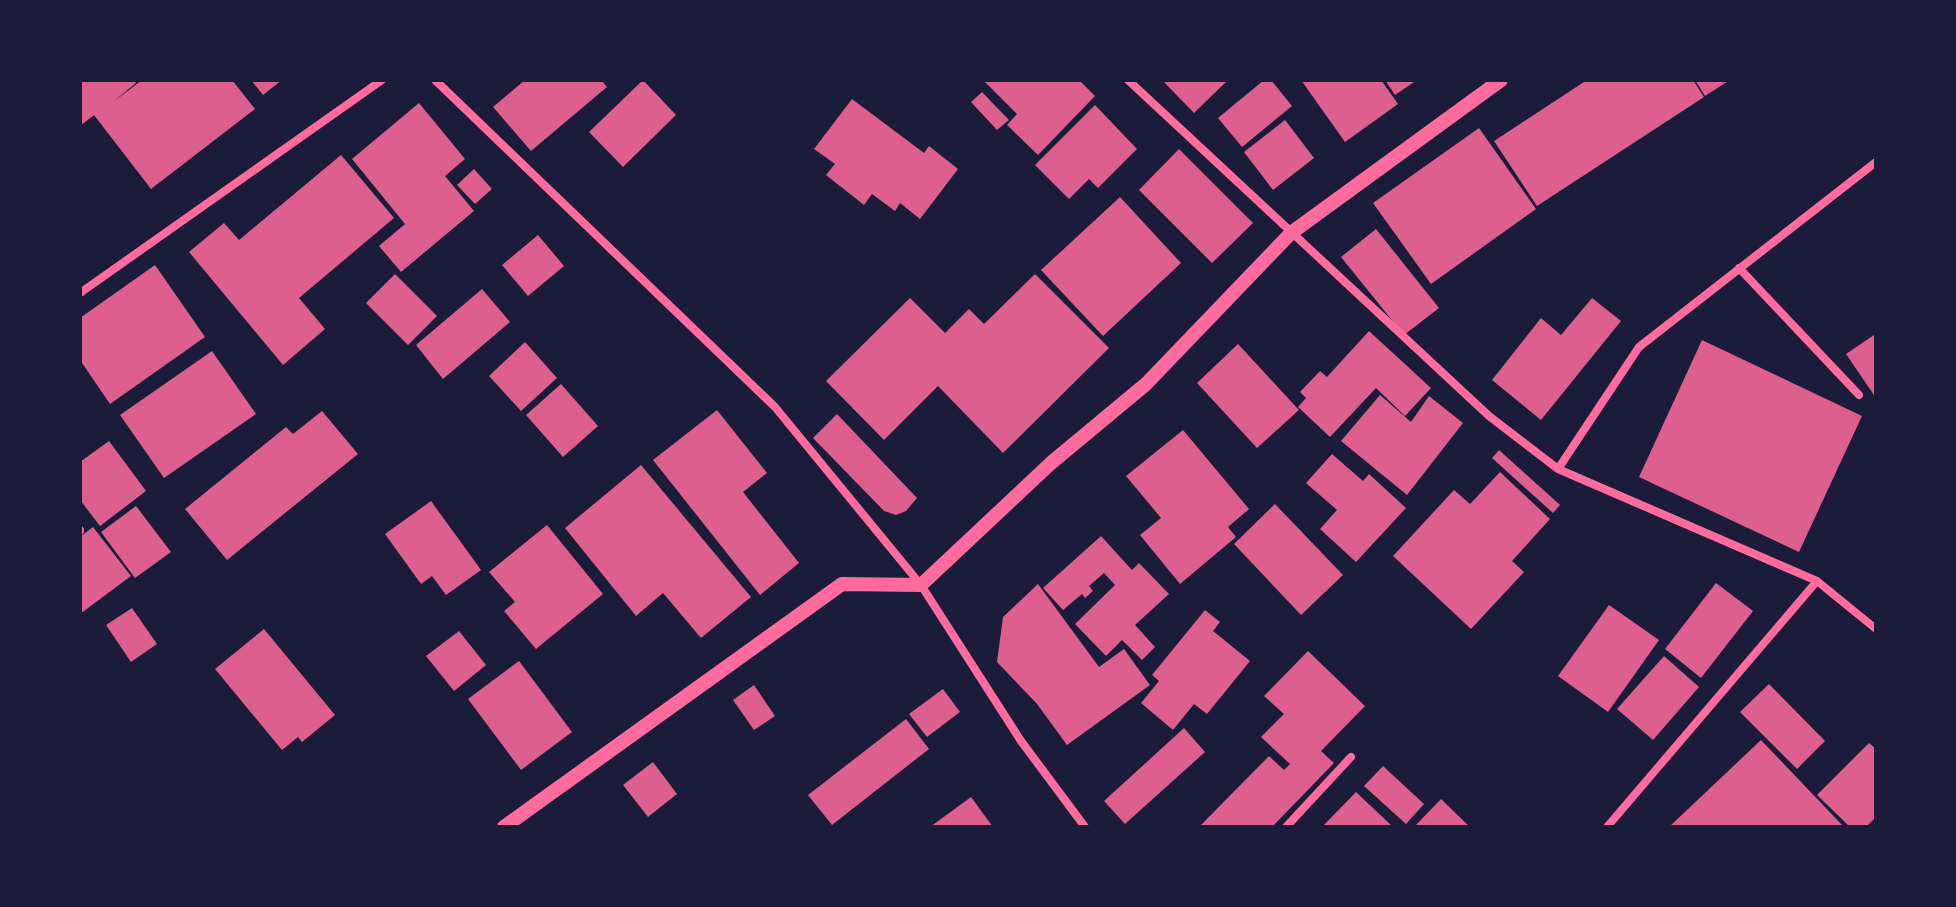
<!DOCTYPE html>
<html>
<head>
<meta charset="utf-8">
<style>
  body { margin:0 }
  #map { position:relative; width:1956px; height:907px; overflow:hidden; background:#1b1b3a; font-family:Poppins,sans-serif }
  canvas { display:block }
  .frame { position:absolute; inset:0; border:82px solid #1b1b3a; pointer-events:none }
</style>
</head>
<body>
<div id="map">
<canvas width="1956" height="907"></canvas>
<div class="frame"></div>
</div>
<script>
const ctx = document.querySelector('canvas').getContext('2d');
ctx.lineJoin = 'round';
function fill(path, color) {
  ctx.fillStyle = color;
  ctx.fill(path, 'evenodd');
}
function poly(rows) {
  const path = new Path2D();
  for (const r of rows) {
    path.moveTo(r[0], r[1]);
    for (let i = 2; i < r.length; i += 2) path.lineTo(r[i], r[i + 1]);
  }
  return path;
}
function strokePath(path, color, width, dash) {
  ctx.strokeStyle = color;
  ctx.lineWidth = width;
  ctx.lineCap = dash ? 'butt' : 'round';
  ctx.setLineDash(dash || []);
  ctx.stroke(path);
}
const building = poly([
  [80,80,134,80,136,83,113,102,142,80,232,80,255,109,151,189,94,115,80,126],
  [251,80,282,80,263,95],
  [525,80,601,80,607,87,531,151,493,107],
  [643,80,676,115,623,167,589,132],
  [983,80,1079,80,1095,96,1038,155,1007,125,1017,114],
  [1162,80,1228,80,1194,113],
  [1264,80,1271,80,1292,106,1242,147,1218,118],
  [1301,80,1381,80,1398,104,1345,142],
  [1385,80,1417,80,1395,95],
  [1587,80,1693,80,1704,97,1537,206,1494,141],
  [1695,80,1730,80,1705,96],
  [982,92,1009,120,997,130,971,102],
  [852,99,924,153,929,146,958,169,920,219,900,203,895,211,872,194,864,205,826,175,835,164,814,149],
  [419,103,465,159,445,176,474,211,401,272,379,246,405,224,352,159],
  [1095,105,1137,149,1098,188,1089,179,1069,199,1035,165],
  [1285,120,1314,158,1273,190,1244,152],
  [1479,128,1536,209,1431,284,1373,203],
  [1179,149,1253,223,1212,263,1139,190],
  [341,155,394,218,299,298,325,329,283,365,189,252,224,223,239,240],
  [474,169,492,189,475,204,457,185],
  [1120,197,1181,263,1103,336,1041,270],
  [1376,229,1439,308,1404,335,1341,257],
  [538,235,564,266,528,296,502,265],
  [155,265,205,337,110,404,80,360,80,318],
  [395,274,437,316,408,345,366,303],
  [1035,274,1109,348,1003,453,938,386,884,440,826,381,910,298,945,333,969,309,984,324],
  [482,289,510,322,443,379,416,345],
  [1592,298,1621,321,1541,420,1492,380,1541,318,1561,335],
  [1369,331,1431,388,1405,416,1376,388,1330,437,1298,407,1306,398,1300,392,1320,371,1327,377],
  [1874,335,1876,337,1876,398,1846,354],
  [1702,340,1862,416,1799,552,1639,477],
  [525,342,557,378,521,411,489,376],
  [1238,344,1299,410,1257,448,1197,383],
  [212,351,256,414,164,478,120,415],
  [561,384,598,426,563,457,526,415],
  [1380,395,1411,422,1429,396,1463,423,1407,495,1341,441],
  [717,410,767,473,743,492,799,563,760,595,653,460],
  [322,411,358,454,227,560,185,509,286,427,293,434],
  [837,414,917,498,906,511,896,515,884,511,813,438],
  [1183,430,1249,509,1228,527,1236,537,1180,584,1140,535,1161,518,1126,476],
  [109,441,146,491,100,526,80,500,80,462],
  [1499,450,1560,505,1553,513,1492,458],
  [1332,454,1363,481,1369,474,1406,508,1356,562,1320,529,1337,510,1306,483],
  [641,465,751,597,701,638,663,593,636,616,565,528],
  [1500,472,1550,519,1512,561,1524,572,1471,629,1393,556,1454,490,1470,504],
  [431,501,481,570,446,595,432,576,421,584,385,534],
  [1275,504,1343,575,1301,615,1234,544],
  [136,506,171,552,135,578,101,532],
  [547,525,603,594,536,649,504,611,515,602,489,572],
  [93,527,131,576,80,614,80,537],
  [1101,536,1132,570,1139,563,1169,594,1135,625,1155,647,1142,660,1122,640,1106,656,1075,624,1115,585,1104,573,1089,586,1093,591,1085,598,1082,594,1063,610,1043,588],
  [1716,583,1753,611,1701,678,1665,649],
  [1038,584,1099,667,1124,649,1150,685,1067,745,1037,704,997,662,1003,617],
  [1609,605,1659,640,1608,712,1558,676],
  [132,608,157,644,131,662,106,625],
  [1205,610,1220,622,1213,631,1250,661,1207,714,1194,704,1173,730,1141,703,1159,681,1152,675],
  [264,629,335,715,302,742,298,737,282,750,215,669],
  [459,631,486,665,454,691,426,656],
  [1308,651,1365,706,1321,751,1334,763,1272,827,1199,827,1269,756,1284,770,1290,764,1261,737,1284,714,1264,696],
  [1664,656,1699,687,1653,740,1617,709],
  [519,661,572,732,521,770,468,699],
  [1769,684,1825,741,1797,769,1740,712],
  [754,685,775,716,754,730,733,700],
  [943,689,960,712,927,737,909,714],
  [906,719,929,749,832,825,808,795],
  [1184,728,1205,752,1125,824,1104,801],
  [1761,740,1844,827,1669,827],
  [1869,743,1876,749,1876,817,1866,827,1850,827,1817,795],
  [653,762,677,794,648,817,623,785],
  [1383,766,1424,804,1406,824,1364,786],
  [1356,792,1393,827,1322,827],
  [971,797,993,827,930,827],
  [1441,799,1470,827,1414,827]
]);
const minor = poly([
  [435,80,775,407,921,585,1021,741,1085,827],
  [1128,80,1489,416,1558,469,1817,581,1876,629],
  [1739,268,1859,395],
  [80,293,382,80],
  [1558,469,1639,347,1876,162],
  [80,530,80,531],
  [1286,827,1351,757],
  [1607,827,1817,581]
]);
const tertiary = poly([
  [504,827,842,584,921,585,1051,463,1146,384,1291,233,1501,80]
]);
fill(building, '#dd5f8e');
strokePath(minor, '#ff6b9d', 8);
strokePath(tertiary, '#ff6b9d', 14);
</script>
</body>
</html>
